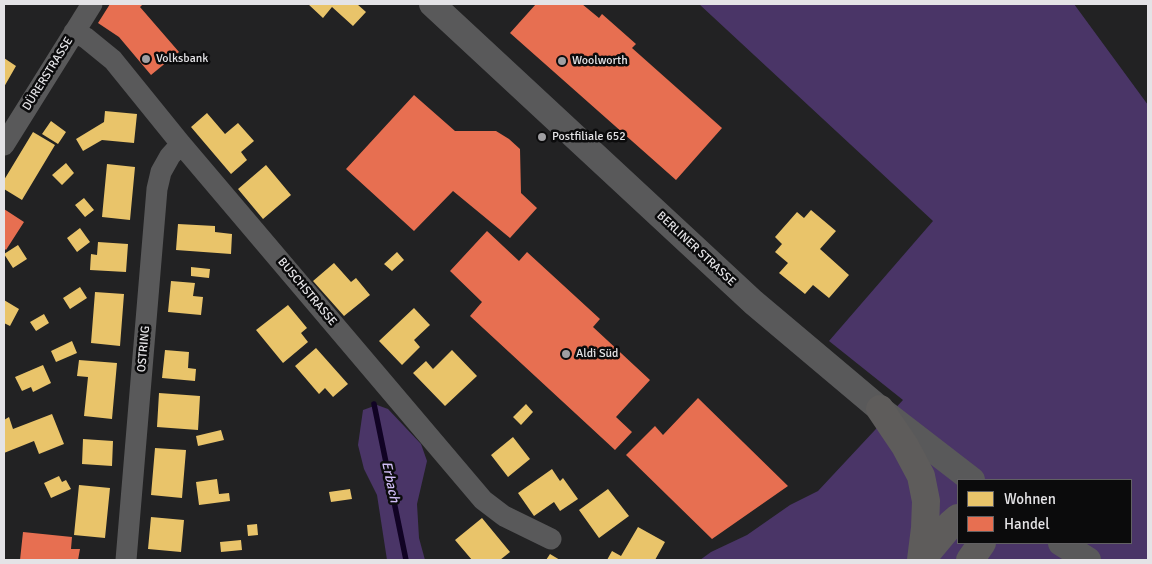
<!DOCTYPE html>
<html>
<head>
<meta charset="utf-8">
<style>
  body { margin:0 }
  #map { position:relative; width:1152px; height:564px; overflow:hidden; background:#222223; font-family:Signika,sans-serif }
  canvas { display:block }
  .frame { position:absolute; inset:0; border:5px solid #e4e3e6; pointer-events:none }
  .legend { position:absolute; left:957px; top:479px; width:175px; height:65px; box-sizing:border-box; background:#0b0b0c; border:1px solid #626163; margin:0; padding:6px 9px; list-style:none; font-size:15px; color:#e4e3e6 }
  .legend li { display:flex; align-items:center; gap:10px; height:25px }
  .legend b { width:25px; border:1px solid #626163 }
</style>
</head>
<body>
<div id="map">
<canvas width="1152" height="564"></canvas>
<div class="frame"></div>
<ul class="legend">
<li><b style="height:14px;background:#e9c46a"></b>Wohnen</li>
<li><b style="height:14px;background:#e76f51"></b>Handel</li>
</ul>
</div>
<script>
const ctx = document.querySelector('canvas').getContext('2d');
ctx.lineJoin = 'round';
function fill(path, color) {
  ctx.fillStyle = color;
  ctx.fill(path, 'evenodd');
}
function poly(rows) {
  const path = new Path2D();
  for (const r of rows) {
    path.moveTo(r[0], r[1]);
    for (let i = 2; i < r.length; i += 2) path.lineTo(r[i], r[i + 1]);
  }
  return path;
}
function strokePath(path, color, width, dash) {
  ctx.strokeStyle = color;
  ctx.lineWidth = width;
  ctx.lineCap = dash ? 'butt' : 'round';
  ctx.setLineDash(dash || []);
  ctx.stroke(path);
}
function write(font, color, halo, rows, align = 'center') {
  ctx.font = font + ' Signika,sans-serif';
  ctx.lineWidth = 5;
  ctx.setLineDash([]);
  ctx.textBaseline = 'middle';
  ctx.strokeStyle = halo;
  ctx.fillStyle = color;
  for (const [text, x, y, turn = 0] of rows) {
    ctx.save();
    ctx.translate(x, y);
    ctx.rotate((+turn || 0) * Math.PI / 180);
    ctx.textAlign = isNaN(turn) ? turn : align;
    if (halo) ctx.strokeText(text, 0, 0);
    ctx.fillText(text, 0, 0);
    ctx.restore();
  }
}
const green = poly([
  [699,4,1074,4,1148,105,1148,560,700,560,711,552,747,535,790,505,818,491,903,400,829,341,933,221],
  [958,480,1131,480,1131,543,958,543],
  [377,405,388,409,421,444,427,461,417,504,419,538,425,560,387,560,377,495,364,469,358,445,363,410]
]);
const homes = poly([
  [308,4,357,4,366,12,353,26,332,7,323,18],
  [4,58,16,66,4,87],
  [105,111,137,114,134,143,102,140,83,151,76,139,104,122],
  [207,113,225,134,238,123,254,141,241,152,247,160,231,174,191,127],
  [51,121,66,132,58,144,42,134],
  [33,132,55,145,22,200,4,189,4,180],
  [66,163,74,173,62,185,52,175],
  [107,164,135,167,130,220,102,217],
  [266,165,291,195,263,219,238,189],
  [84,198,94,210,85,217,75,205],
  [811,210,836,231,820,249,849,275,829,298,813,285,805,294,779,273,788,263,775,252,782,244,775,237,797,212,804,218],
  [178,224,215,226,215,232,232,234,231,254,176,250],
  [80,228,90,242,77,252,67,238],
  [98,242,128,244,126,272,90,270,91,254,97,255],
  [18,245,27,259,13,268,4,254],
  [397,252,404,260,392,271,384,264],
  [334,263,351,282,356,278,370,295,344,316,313,281],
  [191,267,210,269,209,278,191,276],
  [171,281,195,283,193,296,203,297,201,315,168,312],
  [80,287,87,298,70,309,63,298],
  [95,292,124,294,120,346,91,343],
  [4,300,19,309,10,326,4,323],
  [288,305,307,328,301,333,308,342,283,363,256,330],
  [414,308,430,325,414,340,420,347,402,365,379,341],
  [44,314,49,323,36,331,30,322],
  [72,341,77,353,56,362,51,351],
  [316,348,348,384,333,397,325,388,319,394,295,366],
  [165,350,189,352,188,368,196,369,195,381,162,378],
  [452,350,477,376,445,406,413,373,426,361,433,369],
  [79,360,117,363,112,419,84,416,88,377,77,376],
  [43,365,51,383,33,392,31,387,22,391,15,377],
  [159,393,200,396,198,430,157,427],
  [526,404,533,412,521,425,513,417],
  [52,414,64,444,39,454,34,441,4,453,4,420,9,417,13,429],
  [221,430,224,440,198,446,196,436],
  [513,437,530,459,508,477,491,455],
  [83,439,113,441,112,466,82,464],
  [155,448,186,450,182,498,151,495],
  [552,469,560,481,563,478,578,499,560,511,554,502,534,516,518,493],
  [59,476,62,482,66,480,71,489,51,498,44,483],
  [217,479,219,494,229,493,230,501,199,505,196,482],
  [79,485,110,488,105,538,74,535],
  [350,489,352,499,331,502,329,492],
  [608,489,629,516,599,538,579,510],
  [151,517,184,520,181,552,148,549],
  [482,518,510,552,500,560,472,560,455,540],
  [257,524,258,535,248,536,247,525],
  [638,527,665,542,655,560,607,560,612,551,621,556],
  [241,540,242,550,221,552,220,542],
  [550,554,560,560,546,560]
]);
const shops = poly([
  [110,4,143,4,140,7,179,52,151,75,119,37,98,23],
  [536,4,582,4,599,18,602,14,636,44,632,48,722,128,676,180,510,33],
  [414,95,455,131,496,131,509,139,520,149,521,193,537,208,510,238,453,191,414,231,346,169],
  [4,209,24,222,6,250,4,248],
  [487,231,519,261,527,252,600,319,593,327,650,380,616,417,632,432,615,450,470,316,482,302,450,271],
  [698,398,788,486,712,539,626,455,655,426,663,435],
  [23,532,72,537,71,549,80,549,78,560,20,560]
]);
const stream = poly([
  [374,404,406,560]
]);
const minor = poly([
  [74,32,86,38,113,60,181,144,483,500,504,516,551,539],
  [4,145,92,4],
  [126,560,157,189,161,172,170,156,181,144]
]);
const tertiary = poly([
  [432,4,753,302,880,409,972,480],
  [1061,543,1088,560]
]);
const secondary = poly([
  [880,409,905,446,921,476,926,501,925,528,921,560],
  [921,560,951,524,958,518],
  [970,560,982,543]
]);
const markers = [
  [146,59,5,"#a09fa2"],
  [562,61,5,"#a09fa2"],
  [542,137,5,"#a09fa2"],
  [566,354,5,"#a09fa2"]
];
const poiNames = [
  ["Volksbank",156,59],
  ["Woolworth",572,61],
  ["Postfiliale 652",552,137],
  ["Aldi Süd",576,354]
];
const streetNames = [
  ["DÜRERSTRASSE",48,74,-58],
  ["BERLINER STRASSE",696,249,43],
  ["BUSCHSTRASSE",307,292,50],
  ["OSTRING",144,349,-85]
];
const waterNames = [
  ["Erbach",390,482,78]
];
fill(green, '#4a3567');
fill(homes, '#e9c46a');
fill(shops, '#e76f51');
strokePath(stream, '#110324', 5.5);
strokePath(minor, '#59595a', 21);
strokePath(tertiary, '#59595a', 26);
strokePath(secondary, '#5e5c5b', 28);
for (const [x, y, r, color] of markers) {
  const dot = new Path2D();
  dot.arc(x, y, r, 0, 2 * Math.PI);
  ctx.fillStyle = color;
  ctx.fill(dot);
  strokePath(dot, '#0b0b0c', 2);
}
write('12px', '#e4e3e6', '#0b0b0c', poiNames, 'left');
write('12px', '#e4e3e6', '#0b0b0c', streetNames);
write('italic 14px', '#d0bcf5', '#0b0b0c', waterNames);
</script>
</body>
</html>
